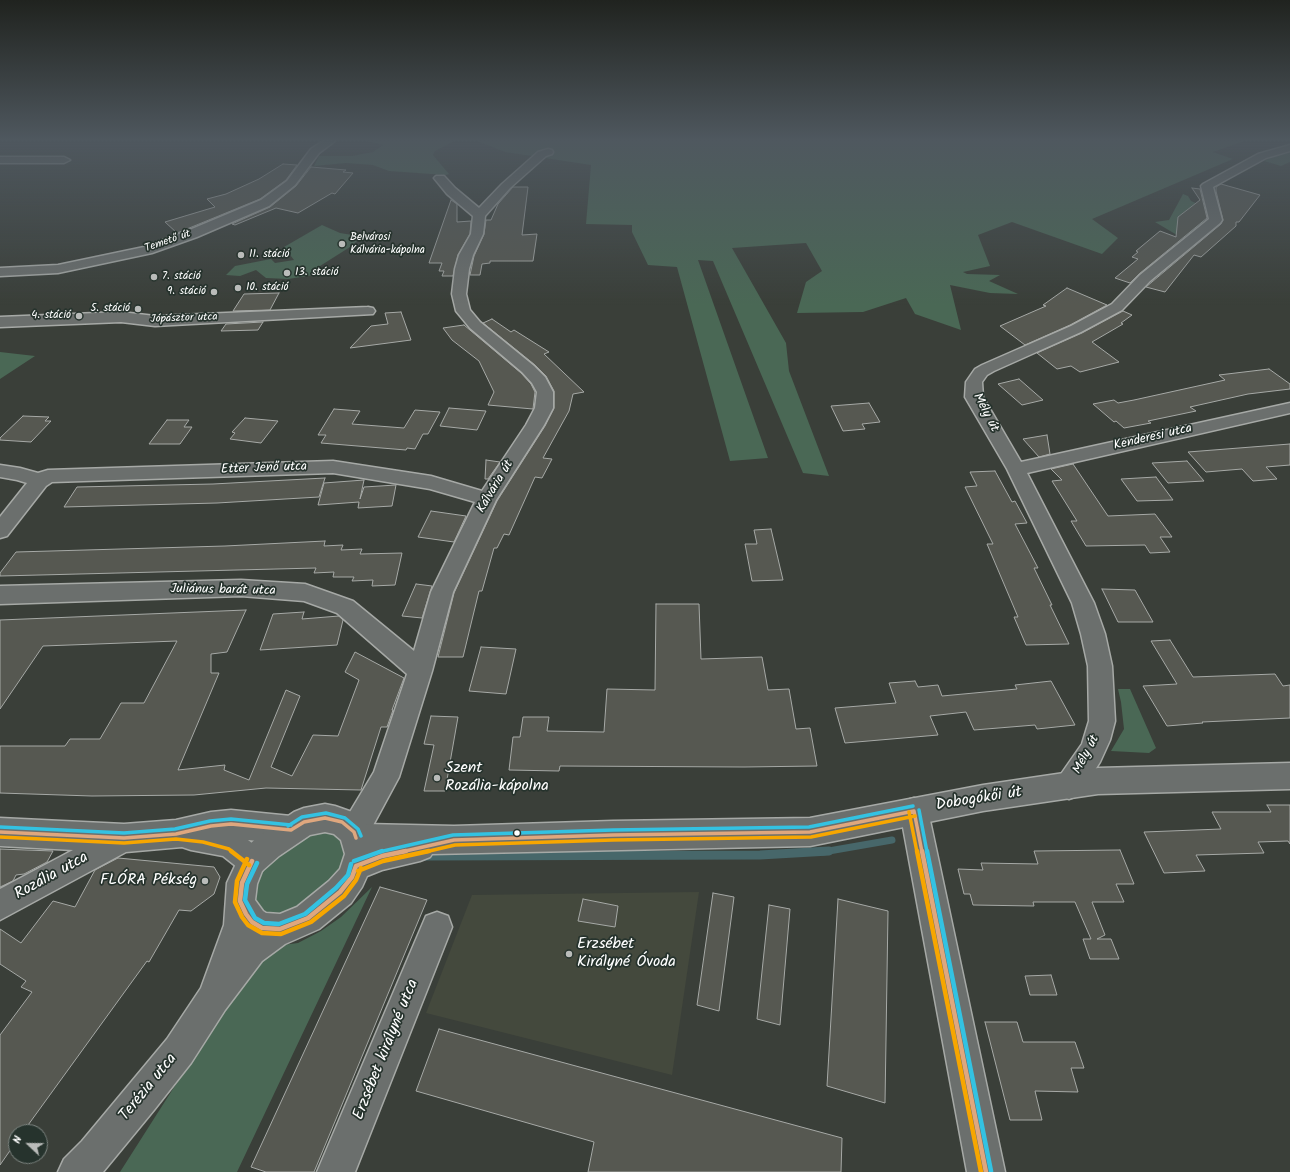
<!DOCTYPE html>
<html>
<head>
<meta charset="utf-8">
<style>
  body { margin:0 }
  #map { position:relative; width:1290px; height:1172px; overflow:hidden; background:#3a3f39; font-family:Kalam,sans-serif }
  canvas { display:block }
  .north { position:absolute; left:8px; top:1124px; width:40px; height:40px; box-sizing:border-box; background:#26332d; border:1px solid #7d8581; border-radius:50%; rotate:292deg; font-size:11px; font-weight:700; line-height:16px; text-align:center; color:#fff }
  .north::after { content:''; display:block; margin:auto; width:14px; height:18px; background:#babcba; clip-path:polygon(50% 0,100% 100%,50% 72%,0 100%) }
</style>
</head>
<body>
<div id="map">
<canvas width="1290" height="1172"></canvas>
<div class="north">N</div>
</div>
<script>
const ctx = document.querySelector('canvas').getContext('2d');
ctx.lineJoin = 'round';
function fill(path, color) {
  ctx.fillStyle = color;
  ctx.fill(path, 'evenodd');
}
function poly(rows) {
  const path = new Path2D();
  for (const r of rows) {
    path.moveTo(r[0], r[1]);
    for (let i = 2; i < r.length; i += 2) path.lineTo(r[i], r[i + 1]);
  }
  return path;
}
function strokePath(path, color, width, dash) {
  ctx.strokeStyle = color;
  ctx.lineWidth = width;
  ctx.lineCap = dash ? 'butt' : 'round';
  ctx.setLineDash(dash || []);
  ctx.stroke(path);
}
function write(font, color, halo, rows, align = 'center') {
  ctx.font = font + ' Kalam,sans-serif';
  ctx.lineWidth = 3.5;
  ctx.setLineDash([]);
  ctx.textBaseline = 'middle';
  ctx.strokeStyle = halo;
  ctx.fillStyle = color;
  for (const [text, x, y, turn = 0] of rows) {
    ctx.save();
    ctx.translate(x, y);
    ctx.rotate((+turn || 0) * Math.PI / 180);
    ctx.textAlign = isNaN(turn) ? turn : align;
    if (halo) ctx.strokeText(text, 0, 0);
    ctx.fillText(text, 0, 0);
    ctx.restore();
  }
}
const built = poly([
  [699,892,672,1075,426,1013,472,895]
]);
const green = poly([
  [367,141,454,141,435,151,433,155,449,174,446,175,389,171,373,165,346,163,314,166,319,156,352,156,373,152,383,145],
  [477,141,1244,141,1213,152,1233,159,1092,219,1118,238,1102,254,1012,222,978,235,990,266,963,272,967,274,1000,275,989,281,1018,294,990,293,950,285,961,330,915,314,906,298,863,312,797,313,806,282,822,271,806,243,732,248,786,343,789,371,829,476,803,473,713,261,698,260,768,458,730,461,677,267,648,265,632,232,632,225,586,224,591,165,505,152],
  [1290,149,1290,162,1281,166,1264,161],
  [1183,194,1188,196,1191,201,1203,206,1205,212,1203,223,1189,235,1177,235,1155,222,1169,220],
  [322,225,340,233,358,236,357,241,350,247,320,266,320,274,288,279,266,278,256,270,240,276,226,275,235,266,271,259,275,263,294,260,284,247],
  [0,352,35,356,0,379],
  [1118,689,1130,689,1156,748,1149,753,1111,751,1124,729,1121,702],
  [338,830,350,858,308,910,270,919,251,906,250,878,298,831],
  [372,887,237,1172,120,1172,206,1037,268,947,298,943,321,931,341,917]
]);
const streamFar1 = poly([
  [823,852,892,840]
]);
const stream = poly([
  [422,856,760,855,829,851]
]);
const building = poly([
  [283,164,297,165,286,180,260,199,177,233,165,222,215,207,207,199,226,194,259,179,283,164],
  [311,167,346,170,343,172,353,173,335,194,332,193,298,213,276,208,235,225,232,224,270,207,296,186,311,167],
  [1221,184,1260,195,1239,222,1236,222,1236,226,1201,257,1194,255,1165,292,1146,287,1221,224,1223,220,1216,191,1216,187,1221,184],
  [513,187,528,187,522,235,537,234,533,261,490,261,490,263,482,264,480,275,470,275,474,256,484,234,486,220,491,220,498,204,513,187],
  [1192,188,1200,189,1207,218,1139,274,1130,283,1115,278,1138,259,1132,257,1138,252,1136,251,1160,231,1176,237,1178,217,1200,200,1192,188],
  [451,200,457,204,457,222,471,221,470,234,458,255,453,276,442,276,444,271,439,271,442,263,429,263,451,200],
  [1067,288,1107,305,1070,325,1025,345,1000,326,1046,306,1043,305,1067,288],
  [279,293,270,310,233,311,244,294,279,293],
  [1123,311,1132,315,1121,323,1123,324,1092,342,1119,362,1080,372,1071,366,1057,369,1037,353,1082,333,1123,311],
  [401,312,411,340,350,348,371,326,388,324,385,313,401,312],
  [492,319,511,332,514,330,549,352,544,354,584,392,573,394,569,411,543,458,552,459,542,478,535,477,509,535,504,534,497,548,494,548,482,591,479,591,463,657,438,657,454,593,497,501,545,426,554,408,554,391,546,376,535,365,483,323,492,319],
  [263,322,258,330,221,331,226,324,263,322],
  [464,325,521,373,531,384,535,392,533,409,488,405,494,392,479,361,452,340,443,328,464,325],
  [1269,369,1290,384,1290,389,1248,394,1190,407,1196,411,1148,421,1151,423,1124,428,1116,421,1114,422,1093,404,1114,400,1118,403,1134,400,1225,380,1219,375,1269,369],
  [1019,379,1043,400,1022,405,998,384,1019,379],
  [869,403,880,422,862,424,865,429,843,431,831,406,869,403],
  [449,408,486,411,477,430,440,426,449,408],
  [334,409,360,411,352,424,404,428,415,410,440,412,428,434,423,434,415,449,407,448,406,450,321,443,326,435,318,435,334,409],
  [23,416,49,417,45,421,51,421,31,442,0,440,0,438,23,416],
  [245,418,278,421,261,443,230,439,235,433,232,432,245,418],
  [167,420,189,420,184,427,192,427,180,444,149,444,167,420],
  [1047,435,1050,454,1039,457,1023,439,1047,435],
  [1290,444,1290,465,1266,467,1277,479,1253,481,1242,469,1206,472,1188,452,1290,444],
  [486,460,500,462,488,479,485,479,486,460],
  [1187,461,1204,481,1168,483,1152,463,1187,461],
  [1073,464,1108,516,1155,514,1172,537,1160,537,1170,552,1150,553,1145,545,1086,546,1071,521,1077,521,1052,481,1062,480,1051,469,1073,464],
  [995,471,1012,502,1015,501,1027,523,1015,524,1038,568,1034,568,1052,605,1050,605,1069,644,1026,645,1014,617,1018,617,987,544,993,544,965,487,977,486,970,472,995,471],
  [1156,477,1173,500,1137,501,1121,479,1156,477],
  [325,478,319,497,217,503,64,507,77,487,213,484,325,478],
  [364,480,360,499,364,487,396,485,392,506,358,508,359,502,318,505,324,483,364,480],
  [431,511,466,516,454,542,418,537,431,511],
  [771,529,783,580,752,581,745,544,757,544,754,530,771,529],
  [325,541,324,546,343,545,341,550,362,549,360,554,402,553,395,585,372,586,373,580,352,581,354,577,333,577,334,572,314,573,316,568,0,576,0,573,16,552,225,546,325,541],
  [416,584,432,586,422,618,402,616,416,584],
  [1102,589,1135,590,1153,622,1118,622,1102,589],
  [656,604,699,604,701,659,762,657,768,690,789,689,796,729,810,728,817,766,744,767,560,766,559,771,509,770,513,737,520,737,523,717,549,717,547,731,604,732,607,689,655,690,656,604],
  [246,610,227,652,211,654,211,673,219,673,178,770,225,765,224,770,249,780,286,690,300,696,271,767,292,776,313,735,338,736,359,680,345,672,355,652,404,678,392,710,393,710,387,727,381,727,361,790,266,788,194,795,92,796,0,793,0,746,65,746,70,739,100,739,121,703,144,703,177,641,43,646,0,709,0,620,246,610],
  [304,612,302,619,339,616,343,620,337,645,260,650,273,614,304,612],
  [1170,640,1193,677,1275,674,1283,686,1290,685,1290,718,1202,722,1203,723,1167,726,1143,686,1177,684,1151,641,1170,640],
  [481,647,516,649,506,694,469,691,481,647],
  [915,681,918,687,938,685,942,696,1017,689,1015,685,1051,681,1075,725,1037,729,1035,725,974,730,966,712,930,716,938,735,845,743,835,708,896,703,889,683,915,681],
  [431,716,458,717,445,791,424,791,434,745,424,744,431,716],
  [1267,805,1290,805,1290,844,1288,841,1258,842,1264,853,1196,855,1205,871,1164,873,1144,832,1221,829,1212,812,1271,812,1267,805],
  [0,849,53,851,47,862,24,874,16,875,13,881,0,887,0,849],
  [1120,850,1134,884,1116,884,1124,902,1092,902,1105,935,1097,939,1111,939,1119,959,1090,959,1083,939,1091,939,1075,902,1033,902,1034,906,973,905,970,894,964,894,958,869,983,870,981,863,1038,864,1034,851,1120,850],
  [118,858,214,867,220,877,214,894,191,911,179,910,149,962,147,961,23,1132,16,1132,16,1142,0,1165,0,1035,32,992,21,987,26,981,0,964,0,929,21,943,53,901,75,907,95,870,118,858],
  [380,887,427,900,314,1172,266,1172,251,1167,380,887],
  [713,893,734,897,719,1011,697,1005,713,893],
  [583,899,618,906,615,927,578,921,583,899],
  [838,899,888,911,885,1103,827,1086,838,899],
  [769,905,790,909,780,1025,757,1019,769,905],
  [1051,975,1057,995,1030,995,1025,976,1051,975],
  [985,1022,1017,1022,1023,1042,1075,1042,1084,1068,1071,1068,1078,1092,1035,1091,1042,1120,1010,1120,985,1022],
  [439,1029,842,1138,841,1172,588,1172,594,1142,416,1091,439,1029]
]);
const minor = poly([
  [323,141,335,141,319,153,295,185,269,206,197,237,152,253,58,273,0,276,0,268,58,265,144,247,187,231,261,200,287,181,311,149,323,141],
  [1290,145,1290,151,1266,158,1213,187,1222,220,1220,223,1150,281,1122,310,1081,332,994,371,987,375,982,382,983,397,1021,462,1290,403,1290,413,1027,473,1094,603,1105,634,1112,666,1115,721,1110,740,1100,762,1079,795,1069,799,1059,795,1055,786,1059,777,1082,744,1089,721,1088,666,1081,634,1072,603,1007,469,965,397,966,382,975,369,982,365,1071,326,1112,304,1140,275,1209,219,1201,186,1203,184,1258,154,1290,145],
  [548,149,552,150,553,152,552,154,546,156,510,188,485,216,483,234,473,255,469,269,466,294,470,310,480,322,534,366,545,377,553,392,553,408,544,425,496,500,453,592,432,671,399,777,364,842,354,846,344,842,340,832,344,822,374,772,407,674,337,613,304,601,241,596,0,604,0,586,241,580,305,584,353,601,414,651,431,592,475,502,430,489,333,473,52,482,46,486,7,536,0,538,0,517,27,483,17,480,0,477,0,465,20,468,38,473,48,470,333,461,431,476,482,491,526,425,535,408,537,392,532,383,522,372,470,328,456,311,452,294,455,269,459,255,471,234,473,216,447,194,434,178,436,176,444,176,455,188,479,208,502,184,538,152,548,149],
  [0,157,64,157,70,160,64,163,0,163,0,157],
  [368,307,373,308,375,311,373,314,155,326,121,322,0,327,0,317,121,312,155,316,368,307],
  [914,798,924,801,928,811,1005,1172,967,1172,900,811,904,801,914,798],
  [231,810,291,816,301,820,305,830,301,840,291,844,248,840,262,851,267,861,262,871,252,876,242,871,223,856,191,850,182,847,126,852,0,920,0,889,73,850,0,846,0,818,124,824,176,820,211,812,231,810],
  [437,912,448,916,452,927,355,1172,317,1172,426,916,437,912]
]);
const major = poly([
  [1290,763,1290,789,1098,794,983,811,810,846,432,854,430,857,420,861,382,870,367,876,362,887,351,903,319,929,285,944,262,961,225,1010,191,1063,154,1110,103,1172,58,1172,64,1159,82,1141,167,1039,201,988,224,925,227,883,242,851,259,836,294,812,304,808,325,804,335,806,352,812,365,824,454,826,613,821,810,818,983,785,1098,768,1290,763],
  [325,832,334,834,341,840,345,854,340,869,329,881,297,907,280,914,266,913,263,911,255,900,257,884,262,871,279,856,310,835,325,832]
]);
const bus1Far1 = poly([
  [914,811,922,852],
  [291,830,304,822,325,818,342,822,354,832,356,838],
  [0,832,124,838,176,834,211,826,231,824,291,830],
  [401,852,454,840,613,835,810,832,914,811]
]);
const bus1 = poly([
  [922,851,986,1172],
  [252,861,242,883,240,901,246,914,252,922,262,928,280,929,308,918,340,892,352,877,356,866],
  [356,866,382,856,406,851]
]);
const bus2Far1 = poly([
  [909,812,917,852],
  [0,837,124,843,176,839,203,842,229,849,232,852],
  [425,852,455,845,613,840,811,837,915,816]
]);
const bus2 = poly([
  [231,851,249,865],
  [917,851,981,1172],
  [247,859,237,881,235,902,242,917,248,925,262,933,281,934,311,922,344,896,356,880,361,868],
  [358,871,383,861,429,851]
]);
const bus3Far1 = poly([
  [919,810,927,852],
  [288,826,302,817,326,813,345,818,358,829,361,836],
  [0,827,124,833,175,829,210,821,231,819,291,825],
  [379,852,453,835,613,830,809,827,913,806]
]);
const bus3 = poly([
  [927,851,991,1171],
  [354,861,382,851],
  [257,863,247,884,245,900,255,918,264,923,279,924,305,914,336,888,348,875,351,864]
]);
const markers = [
  [342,244,4,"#babcba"],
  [241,255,4,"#babcba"],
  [287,273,4,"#babcba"],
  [154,277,4,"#babcba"],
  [238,288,4,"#babcba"],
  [214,292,4,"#babcba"],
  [138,309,4,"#babcba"],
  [79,316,4,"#babcba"],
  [437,778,4,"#babcba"],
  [517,833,3.5,"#fff"],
  [205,881,4,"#babcba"],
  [569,954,4,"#babcba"]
];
const farPoinames = [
  ["Belvárosi",350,238],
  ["Kálvária-kápolna",350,251],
  ["11. stáció",249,255],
  ["13. stáció",295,273],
  ["7. stáció",162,277],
  ["10. stáció",246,288],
  ["9. stáció",206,292,"right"],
  ["5. stáció",130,309,"right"],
  ["4. stáció",71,316,"right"]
];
const farStreetnames = [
  ["Temető út",168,242,-19],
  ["Jópásztor utca",184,319,-2]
];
const streetNames = [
  ["Mély út",985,413,63],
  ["Kenderesi utca",1153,438,-13],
  ["Etter Jenő utca",264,469,-2],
  ["Kálvária út",496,487,-59],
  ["Juliánus barát utca",223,591,1],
  ["Mély út",1087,755,-62]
];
const nearPoinames = [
  ["Szent",445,769],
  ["Rozália-kápolna",445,787],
  ["FLÓRA Pékség",197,881,"right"],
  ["Erzsébet",577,945],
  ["Királyné Óvoda",577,963]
];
const nearStreetnames = [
  ["Dobogókői út",979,800,-9],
  ["Rozália utca",52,877,-29],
  ["Erzsébet királyné utca",387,1050,-68],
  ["Terézia utca",149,1088,-51]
];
fill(built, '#44493d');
fill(green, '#4a6855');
strokePath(streamFar1, '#47676a', 7);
strokePath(stream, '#47676a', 9);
fill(building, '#565851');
strokePath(building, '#a6a9a6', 1);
strokePath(minor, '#a6a9a6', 3);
strokePath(major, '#a6a9a6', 3);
fill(minor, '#6b6f6d');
fill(major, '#6b6f6d');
strokePath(bus1Far1, '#dfa77e', 3.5);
strokePath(bus1, '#dfa77e', 4.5);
strokePath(bus2Far1, '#f7a600', 3.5);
strokePath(bus2, '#f7a600', 4.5);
strokePath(bus3Far1, '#33c2e2', 3.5);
strokePath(bus3, '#33c2e2', 4.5);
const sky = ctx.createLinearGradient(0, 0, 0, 305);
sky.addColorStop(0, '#20231f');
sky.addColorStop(0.46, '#4f585f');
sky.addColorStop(1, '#4f585f00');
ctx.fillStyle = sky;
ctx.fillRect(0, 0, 1290, 305);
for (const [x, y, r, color] of markers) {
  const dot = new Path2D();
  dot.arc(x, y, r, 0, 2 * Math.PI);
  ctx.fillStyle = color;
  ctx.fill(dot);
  strokePath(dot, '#26332d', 1.5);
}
write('11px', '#fff', '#26332d', farPoinames, 'left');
write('11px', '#fff', '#26332d', farStreetnames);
write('13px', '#fff', '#26332d', streetNames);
write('16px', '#fff', '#26332d', nearPoinames, 'left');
write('16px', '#fff', '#26332d', nearStreetnames);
</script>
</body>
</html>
